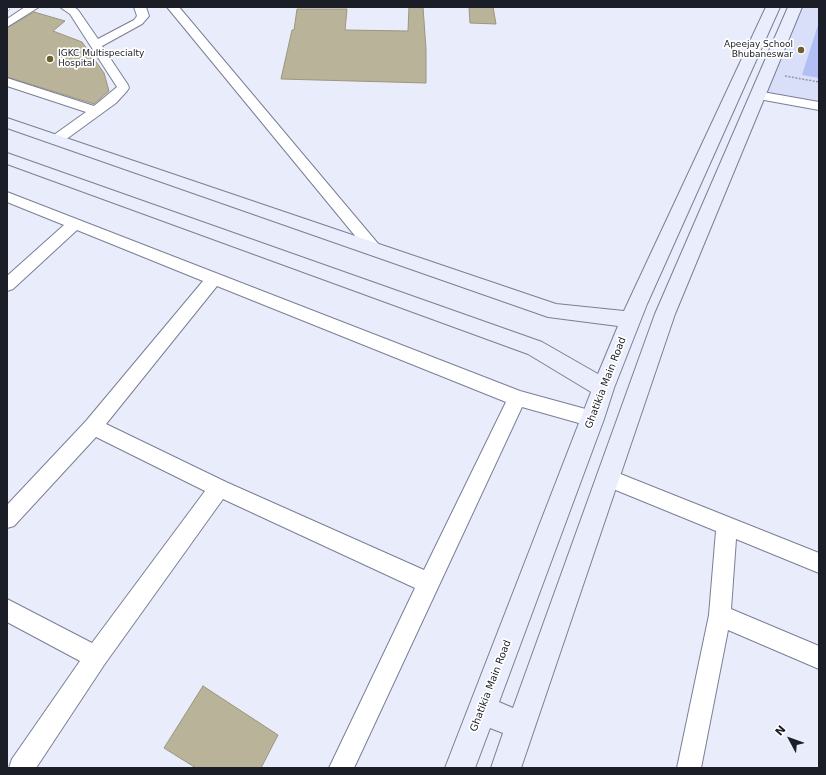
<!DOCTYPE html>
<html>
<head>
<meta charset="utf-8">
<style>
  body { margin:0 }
  #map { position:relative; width:826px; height:775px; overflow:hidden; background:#e8ecfb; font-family:"DejaVu Sans",sans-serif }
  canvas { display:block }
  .frame { position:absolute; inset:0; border:8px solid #1c1e27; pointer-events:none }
  .north { position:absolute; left:770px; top:719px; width:40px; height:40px; -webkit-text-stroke:3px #fff; paint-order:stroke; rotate:311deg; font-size:11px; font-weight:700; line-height:16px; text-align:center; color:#1c1e27 }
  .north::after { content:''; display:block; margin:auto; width:14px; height:18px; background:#1c1e27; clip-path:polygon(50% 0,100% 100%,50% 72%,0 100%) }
</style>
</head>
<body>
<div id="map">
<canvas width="826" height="775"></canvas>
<div class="frame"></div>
<div class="north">N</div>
</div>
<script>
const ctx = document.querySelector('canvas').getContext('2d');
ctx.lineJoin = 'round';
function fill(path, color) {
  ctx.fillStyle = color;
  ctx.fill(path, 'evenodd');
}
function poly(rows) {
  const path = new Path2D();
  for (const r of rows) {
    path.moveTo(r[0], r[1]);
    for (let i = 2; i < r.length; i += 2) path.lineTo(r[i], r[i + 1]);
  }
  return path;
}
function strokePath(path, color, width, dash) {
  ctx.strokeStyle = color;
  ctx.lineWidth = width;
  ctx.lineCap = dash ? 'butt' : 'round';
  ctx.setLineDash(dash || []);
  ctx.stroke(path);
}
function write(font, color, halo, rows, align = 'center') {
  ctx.font = font + ' "DejaVu Sans",sans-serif';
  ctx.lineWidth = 3.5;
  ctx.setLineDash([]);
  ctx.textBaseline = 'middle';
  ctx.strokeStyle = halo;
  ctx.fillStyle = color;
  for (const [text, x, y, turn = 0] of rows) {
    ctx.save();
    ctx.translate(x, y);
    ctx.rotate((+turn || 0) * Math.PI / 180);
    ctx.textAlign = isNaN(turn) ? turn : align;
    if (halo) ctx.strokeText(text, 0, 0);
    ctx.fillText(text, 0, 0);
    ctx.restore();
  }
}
const built = poly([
  [801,7,819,7,819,102,765,93]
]);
const green = poly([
  [819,22,819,78,802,75]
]);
const building = poly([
  [409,7,423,7,426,49,426,83,281,79,292,30,294,30,297,9,347,9,345,30,408,31,409,7],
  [469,7,493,7,496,24,470,23,469,7],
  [34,12,65,21,53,31,82,42,104,73,109,91,94,104,7,77,7,28,34,12],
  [203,686,278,735,261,768,196,768,164,748,203,686]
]);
const path = poly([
  [785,76,819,82]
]);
const lane = poly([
  [7,7,10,7,9,10,7,11,7,7]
]);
const street = poly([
  [25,7,39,7,7,27,7,19,25,7],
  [60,7,74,7,78,10,98,39,134,20,137,16,134,7,146,7,149,16,142,24,102,46,128,85,129,88,127,91,116,103,61,143,56,144,51,143,49,140,51,137,86,112,7,86,7,78,94,106,117,87,70,14,60,7],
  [167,7,179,7,380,246,383,250,380,254,375,255,370,254,167,7],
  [757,91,819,102,819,110,753,98,751,95,757,91],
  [7,192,520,391,600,413,602,419,600,425,593,427,522,407,354,768,329,768,415,588,223,499,104,665,36,768,9,768,12,759,80,661,7,622,7,599,92,643,205,491,96,437,14,526,7,528,7,505,86,421,203,281,77,230,13,289,7,291,7,276,64,225,7,202,7,192],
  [217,286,506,402,424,570,226,482,106,424,217,286],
  [608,469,819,553,819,573,736,539,731,609,819,646,819,669,728,630,701,768,677,768,709,615,716,531,601,484,598,478,601,472,608,469]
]);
const secondary = poly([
  [766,7,780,7,647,304,614,388,604,419,499,702,513,708,655,314,788,7,802,7,675,314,521,768,491,768,503,733,490,728,475,768,445,768,591,392,528,354,7,164,7,153,542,342,598,374,618,326,548,317,7,128,7,118,556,304,624,311,766,7]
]);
const markers = [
  [801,50,4,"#6d602d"],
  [50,59,4,"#6d602d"]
];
const farPoinames = [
  ["Apeejay School",793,45],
  ["Bhubaneswar",793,55],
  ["IGKC Multispecialty",58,54,"left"],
  ["Hospital",58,64,"left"]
];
const streetNames = [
  ["Ghatikia Main Road",606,383,-69],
  ["Ghatikia Main Road",491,686,-69]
];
fill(built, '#d9dff9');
fill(green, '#b2bef6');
fill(building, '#b9b39a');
strokePath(building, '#9b957c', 1);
strokePath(lane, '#7a7f96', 1);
strokePath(street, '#7a7f96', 2);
strokePath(secondary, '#7a7f96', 2);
strokePath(path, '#9396a3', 1.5, [2, 1.5]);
fill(lane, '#fff');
fill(street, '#fff');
fill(secondary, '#eaedfb');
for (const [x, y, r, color] of markers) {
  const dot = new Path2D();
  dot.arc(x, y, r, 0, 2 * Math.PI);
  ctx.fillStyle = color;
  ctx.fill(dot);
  strokePath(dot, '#fff', 1.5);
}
write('9px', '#1c1e27', '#fff', farPoinames, 'right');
write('10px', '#1c1e27', '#fff', streetNames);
</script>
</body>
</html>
